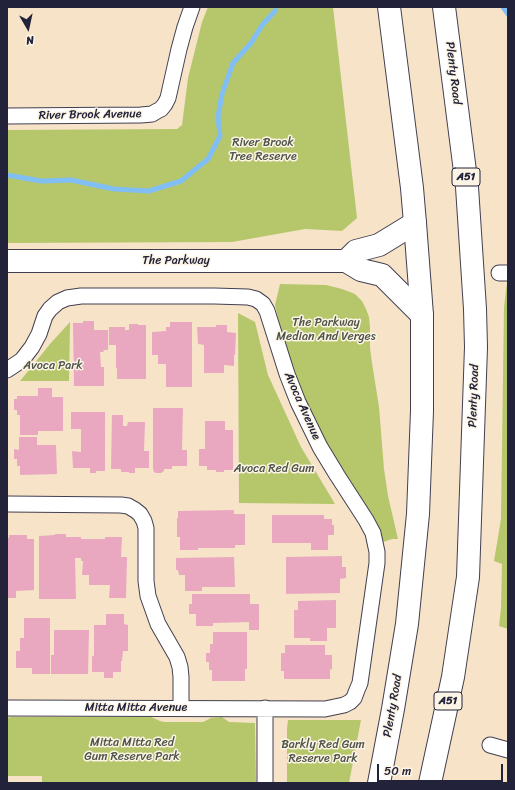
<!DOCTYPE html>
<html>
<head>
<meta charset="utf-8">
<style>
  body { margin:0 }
  #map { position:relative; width:515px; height:790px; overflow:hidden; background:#f6e3c8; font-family:Sriracha,sans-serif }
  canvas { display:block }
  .frame { position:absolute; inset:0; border:8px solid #22223b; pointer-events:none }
  .north { position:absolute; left:8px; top:8px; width:40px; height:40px; -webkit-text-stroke:3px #fcf5e5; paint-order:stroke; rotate:171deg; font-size:11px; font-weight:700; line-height:16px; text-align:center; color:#22223b }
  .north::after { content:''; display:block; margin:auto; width:14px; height:18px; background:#22223b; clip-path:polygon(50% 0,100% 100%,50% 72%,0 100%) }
  .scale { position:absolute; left:377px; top:764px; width:126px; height:18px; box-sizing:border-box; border:2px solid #22223b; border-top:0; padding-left:5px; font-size:12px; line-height:14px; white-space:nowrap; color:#22223b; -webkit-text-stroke:3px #fcf5e5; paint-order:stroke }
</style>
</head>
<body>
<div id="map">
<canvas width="515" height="790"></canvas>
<div class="frame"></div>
<div class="north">N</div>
<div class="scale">50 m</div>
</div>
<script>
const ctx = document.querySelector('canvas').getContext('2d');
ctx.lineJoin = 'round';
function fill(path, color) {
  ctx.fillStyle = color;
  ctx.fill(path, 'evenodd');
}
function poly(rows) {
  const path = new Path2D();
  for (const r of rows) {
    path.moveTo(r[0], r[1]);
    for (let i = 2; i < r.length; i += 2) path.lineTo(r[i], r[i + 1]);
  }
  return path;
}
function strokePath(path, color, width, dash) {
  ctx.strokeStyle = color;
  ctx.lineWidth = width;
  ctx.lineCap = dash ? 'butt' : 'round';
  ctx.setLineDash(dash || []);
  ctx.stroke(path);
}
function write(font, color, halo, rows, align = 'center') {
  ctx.font = font + ' Sriracha,sans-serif';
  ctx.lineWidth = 3;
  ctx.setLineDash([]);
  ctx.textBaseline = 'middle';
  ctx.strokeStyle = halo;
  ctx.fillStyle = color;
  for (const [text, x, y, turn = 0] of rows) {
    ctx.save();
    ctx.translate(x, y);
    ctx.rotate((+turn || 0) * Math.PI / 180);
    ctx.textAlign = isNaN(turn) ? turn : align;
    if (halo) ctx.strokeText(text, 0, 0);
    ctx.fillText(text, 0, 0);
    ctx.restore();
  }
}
const green = poly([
  [208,7,333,7,357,218,342,231,305,229,232,242,7,243,7,130,177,129,182,125,188,78,202,22],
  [508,274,508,629,499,626,501,608,502,564,494,561,501,519,504,307],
  [280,284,326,285,342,289,355,294,362,301,366,309,369,317,370,328,370,348,372,363,379,407,384,469,388,496,398,539,392,539,383,542,381,533,378,525,328,445,310,411,295,376,282,334,275,305],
  [238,313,255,322,268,375,301,447,335,504,239,503],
  [70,322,69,381,20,381,50,344],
  [11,717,151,717,160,721,164,722,203,722,211,718,222,717,229,722,255,723,255,726,256,783,42,783,42,776,7,776,7,718],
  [288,720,361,720,349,783,287,783,287,729]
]);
const stream = poly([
  [503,7,508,14],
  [7,175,41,181,71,180,114,189,149,191,181,181,208,159,220,136,218,117,222,94,233,63,251,43,263,24,275,11,276,7]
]);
const building = poly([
  [83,321,94,321,94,330,108,330,108,350,103,350,104,352,100,352,101,367,104,367,104,386,74,386,73,323,83,323],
  [170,322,192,322,192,387,166,387,166,364,158,364,158,355,152,355,152,332,166,331,166,327,170,327],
  [129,324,138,324,138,325,146,325,146,379,117,379,117,368,116,368,116,345,109,345,109,327,125,327,125,330,129,330],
  [216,325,227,325,227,332,236,333,235,355,234,355,234,366,224,365,224,373,204,373,204,345,198,344,197,327,216,327],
  [38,388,52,388,52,397,63,397,63,431,38,431,38,435,20,435,20,415,17,415,17,410,14,410,14,399,17,399,17,396,38,396],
  [153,408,183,408,182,450,187,450,187,466,172,466,172,469,164,469,164,471,161,473,156,473,153,471,154,469,153,469],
  [71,412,105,412,105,471,96,471,96,473,90,473,90,468,73,468,72,451,81,452,81,429,71,429],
  [112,415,123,415,123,426,127,426,128,422,145,422,144,451,149,451,149,468,135,468,135,473,129,473,129,472,121,472,121,469,111,469],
  [205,421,225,421,225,430,233,430,233,470,224,470,224,472,216,472,216,470,207,470,207,466,199,466,199,449,205,449],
  [19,437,37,437,37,445,56,445,57,474,20,475,20,466,17,466,17,459,14,459,14,449,19,450],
  [234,510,234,514,245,514,245,545,235,545,235,548,198,548,198,550,180,550,180,537,177,537,177,518,178,518,178,511],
  [272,515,324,515,324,519,332,519,332,525,334,525,334,535,328,535,328,550,311,550,311,543,272,543],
  [55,534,66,534,66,537,81,537,81,539,105,539,105,537,122,537,121,557,127,557,126,598,109,598,110,585,89,585,89,575,82,575,83,561,81,561,81,558,75,558,76,599,39,599,39,536,55,535],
  [9,535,27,535,27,539,34,539,34,590,16,591,16,598,7,598,7,538,9,538],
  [342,556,342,567,346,567,346,578,340,579,340,593,286,594,286,557],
  [234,557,235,587,202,587,202,591,185,591,185,575,179,575,178,570,176,570,176,558],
  [192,594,250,594,250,604,259,604,259,630,249,630,249,622,213,623,213,626,196,626,196,614,189,614,189,604,192,604],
  [336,600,336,628,327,628,327,641,310,641,310,638,294,638,294,610,298,610,298,601],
  [106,614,124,614,124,624,128,625,128,651,123,651,122,661,121,661,121,672,113,672,113,678,104,678,104,672,92,672,92,656,94,656,94,625,106,625],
  [24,618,50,618,50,674,32,674,32,668,16,668,16,651,20,651,20,638,24,638],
  [54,630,89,630,88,674,51,674,51,655,54,655],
  [213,632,247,632,247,669,245,669,245,681,212,681,212,670,209,670,209,662,206,662,206,653,210,653,210,644,213,644],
  [285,645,325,645,325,655,332,655,332,670,330,669,330,679,284,679,284,671,281,671,281,653,285,653]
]);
const street = poly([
  [7,116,141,115,152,114,157,111,161,109,165,104,168,98,179,49,185,27,192,7],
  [499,273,508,273],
  [7,370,22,360,32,347,39,334,45,316,50,309,58,302,67,298,81,296,214,296,248,297,256,299,263,304,267,311,287,374,298,402,320,447,337,475,366,520,373,533,377,552,377,563,360,683,357,690,354,698,350,702,344,705,325,709,7,708],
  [7,504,121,505,128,506,135,510,140,514,144,521,146,528,146,581,148,596,158,624,177,657,180,667,181,677,181,708],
  [490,745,508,750],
  [265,783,265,708]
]);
const secondary = poly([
  [7,261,346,261,361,270,382,275,422,315],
  [346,261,356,251,379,245,415,223]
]);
const highway = poly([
  [379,783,393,709,407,624,418,514,422,411,422,315,415,223,412,188,389,7],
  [430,783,453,677,468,577,476,347,475,309,467,187,444,7]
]);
const shields = [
  [466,177,28],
  [448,701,28]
];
const shieldNames = [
  ["A51",466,177],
  ["A51",448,701]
];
const streetNames = [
  ["Plenty Road",453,73,83],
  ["River Brook Avenue",90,115,-1],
  ["The Parkway",176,261],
  ["Plenty Road",474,396,-88],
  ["Avoca Avenue",302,406,66],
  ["Plenty Road",393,706,-80],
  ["Mitta Mitta Avenue",136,708]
];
const parkNames = [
  ["River Brook",263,143],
  ["Tree Reserve",263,157],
  ["The Parkway",326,323],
  ["Median And Verges",326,337],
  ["Avoca Park",53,366],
  ["Avoca Red Gum",274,469],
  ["Mitta Mitta Red",132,743],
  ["Gum Reserve Park",132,757],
  ["Barkly Red Gum",323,745],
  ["Reserve Park",323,759]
];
fill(green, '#b6c76b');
strokePath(stream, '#81bef4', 5);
fill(building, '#e9a8c0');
strokePath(street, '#423f50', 17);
strokePath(secondary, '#423f50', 24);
strokePath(highway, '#423f50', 24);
strokePath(street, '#fff', 15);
strokePath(secondary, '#fff', 22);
strokePath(highway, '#fff', 22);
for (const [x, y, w] of shields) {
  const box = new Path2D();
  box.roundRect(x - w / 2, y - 9, w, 18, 3);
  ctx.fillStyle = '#fcf5e5';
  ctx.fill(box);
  strokePath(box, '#22223b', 1);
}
write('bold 11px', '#22223b', null, shieldNames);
write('12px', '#22223b', '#fcf5e5', streetNames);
write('12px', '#4e5449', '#fcf5e5', parkNames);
</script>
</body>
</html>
